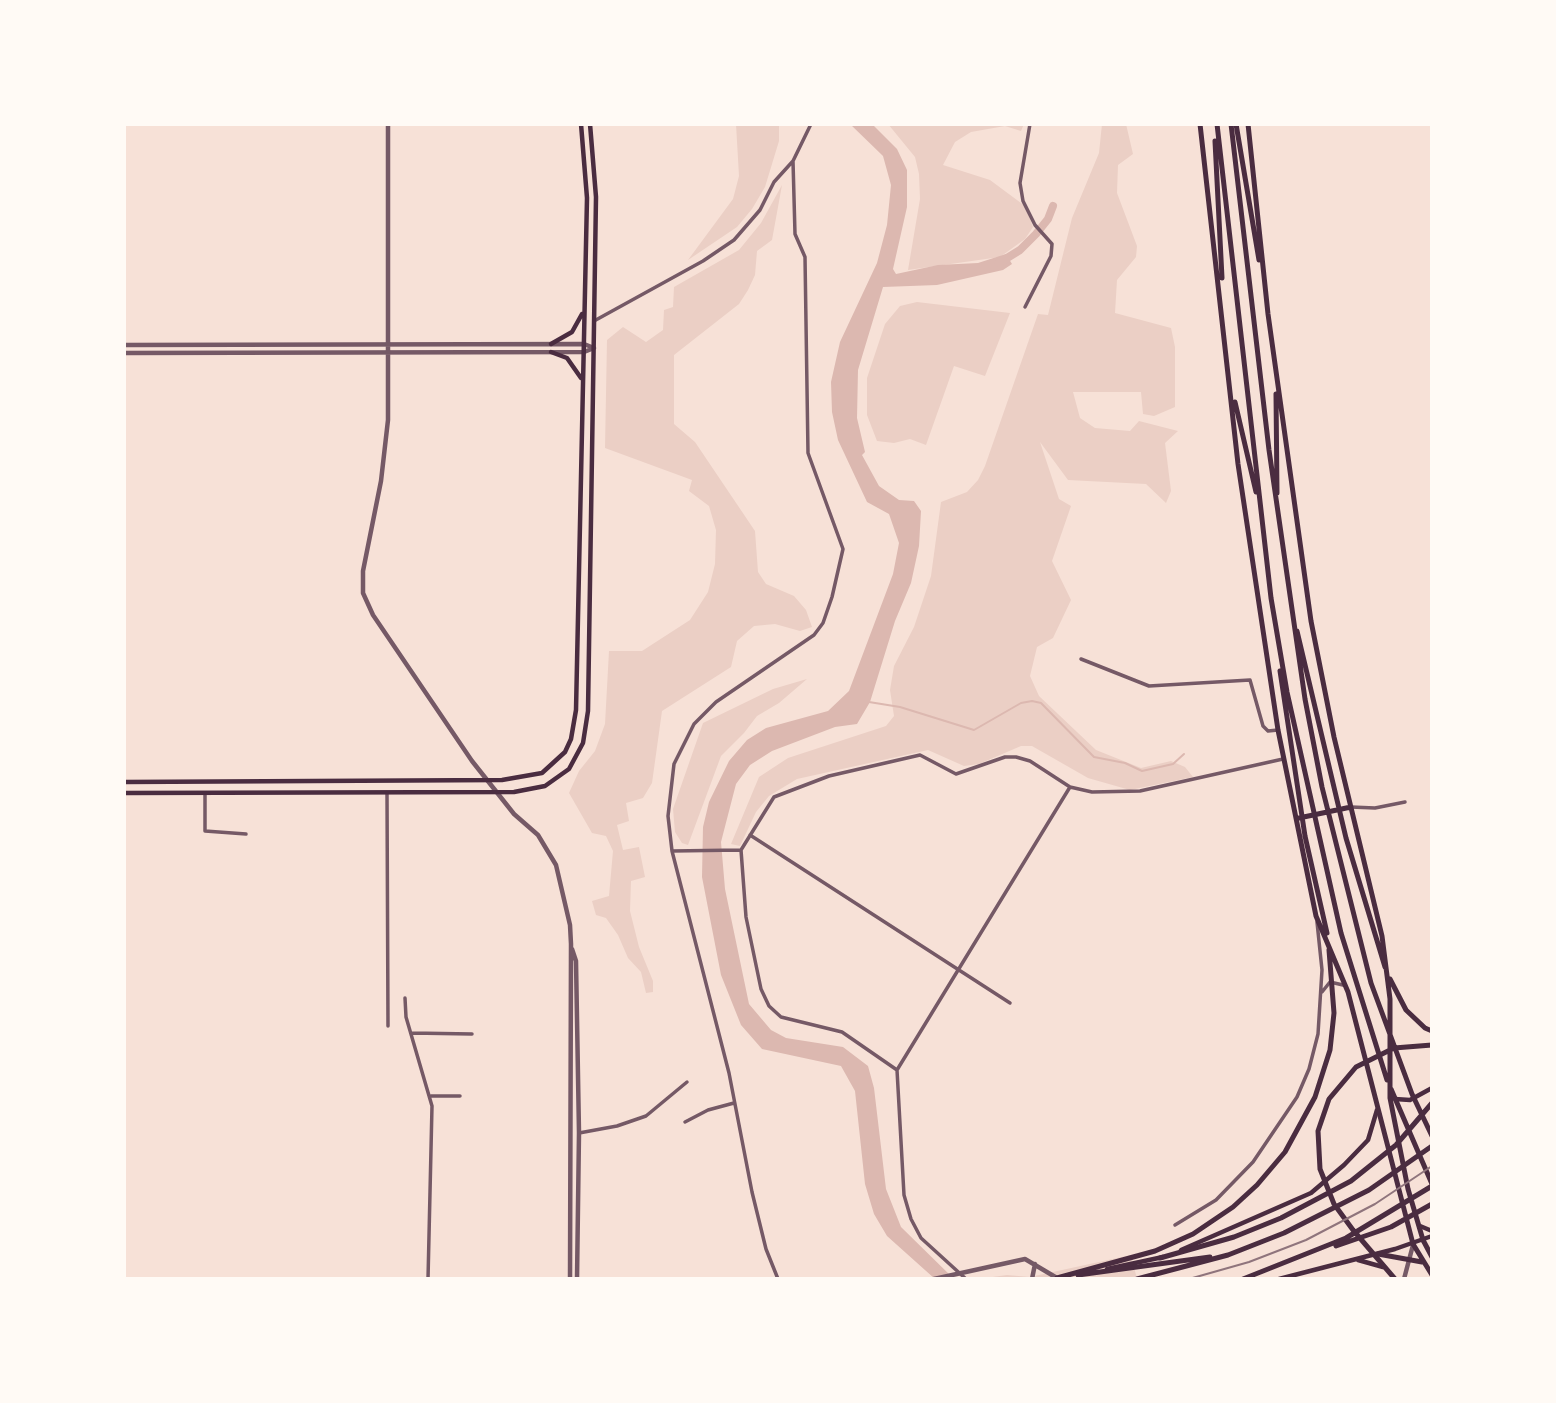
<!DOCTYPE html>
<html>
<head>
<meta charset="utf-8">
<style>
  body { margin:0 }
  #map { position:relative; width:1556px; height:1403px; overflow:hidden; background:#f7e1d7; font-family:"Alegreya Sans",sans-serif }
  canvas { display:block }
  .frame { position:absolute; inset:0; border:126px solid #fffaf5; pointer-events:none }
</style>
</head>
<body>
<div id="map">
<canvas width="1556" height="1403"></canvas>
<div class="frame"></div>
</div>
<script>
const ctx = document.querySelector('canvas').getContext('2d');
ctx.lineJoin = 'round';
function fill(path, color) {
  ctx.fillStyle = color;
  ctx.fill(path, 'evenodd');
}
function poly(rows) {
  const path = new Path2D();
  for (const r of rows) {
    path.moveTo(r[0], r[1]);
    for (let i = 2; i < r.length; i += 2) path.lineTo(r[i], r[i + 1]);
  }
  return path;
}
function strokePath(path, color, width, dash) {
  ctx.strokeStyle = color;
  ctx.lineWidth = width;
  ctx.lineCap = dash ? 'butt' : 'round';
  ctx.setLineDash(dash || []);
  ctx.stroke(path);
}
const green = poly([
  [736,124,779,124,779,141,765,187,752,209,737,227,688,260,733,199,739,176],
  [888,124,1024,124,1021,131,1005,126,971,132,955,142,943,165,990,180,1025,206,1033,227,1025,239,1000,257,908,270,920,199,919,174,915,157],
  [1102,124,1126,124,1133,154,1118,165,1117,193,1137,246,1136,257,1117,280,1115,313,1171,328,1175,347,1175,407,1154,416,1143,414,1141,392,1073,392,1080,418,1095,428,1130,431,1139,421,1178,431,1165,443,1171,491,1166,503,1146,484,1068,480,1040,442,1059,499,1071,506,1052,561,1071,600,1053,638,1037,647,1030,676,1039,696,1096,750,1141,768,1171,761,1185,767,1193,777,1130,790,1088,778,1032,746,1021,746,979,764,964,766,928,750,797,779,769,796,756,812,740,846,731,844,759,777,788,758,886,726,894,716,890,690,894,666,914,627,931,576,941,502,967,492,978,480,985,466,1038,314,1048,315,1072,218,1099,153],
  [782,185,772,240,757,251,755,275,748,290,739,304,674,355,674,424,695,442,755,531,758,572,766,584,794,596,806,610,812,627,800,631,775,624,754,626,737,641,731,667,662,711,652,783,643,798,626,803,629,821,617,825,623,850,639,847,645,877,631,881,630,911,639,947,653,981,653,992,646,993,641,972,628,958,618,935,606,918,596,915,592,901,609,896,613,851,606,836,592,833,569,793,579,771,595,751,605,724,609,651,642,651,690,620,708,592,715,564,716,530,709,506,689,491,692,480,605,448,607,340,623,327,646,342,663,330,664,310,673,307,674,287,739,250,761,223],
  [917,302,1010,313,985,376,954,366,926,445,910,439,894,443,877,441,867,415,867,378,885,324,900,306],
  [807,679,779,703,757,716,744,733,721,756,688,845,682,843,675,832,673,809,703,723,773,689],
  [1131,1255,1137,1279,978,1279,1007,1275,1030,1277]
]);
const water = poly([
  [850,124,872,124,897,149,907,170,907,207,893,269,896,274,938,265,978,263,1006,254,1012,264,1003,270,937,285,883,287,858,370,857,418,865,452,862,455,879,486,899,500,914,501,921,511,919,546,911,583,895,621,870,702,857,724,835,727,772,751,750,765,736,784,721,842,725,889,749,1004,771,1030,786,1038,843,1047,868,1066,874,1088,886,1189,901,1227,954,1279,935,1279,887,1236,874,1214,865,1184,855,1091,841,1066,762,1049,741,1025,721,975,702,877,703,827,709,802,729,761,747,740,766,728,828,711,849,691,893,574,899,543,889,514,867,502,838,440,832,412,831,382,840,342,877,263,887,225,891,185,883,156]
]);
const stream = poly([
  [869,702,900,707,974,730,1021,703,1032,701,1041,703,1094,757,1125,763,1142,771,1173,764,1184,754]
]);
const canal = poly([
  [999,263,1020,250,1036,234,1048,219,1053,206]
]);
const minor = poly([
  [793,161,811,124],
  [1025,307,1051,256,1052,244,1035,225,1023,201,1020,183,1030,124],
  [594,321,703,261,734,240,760,210,774,182,793,161,795,234,805,257,808,453,843,549,832,597,823,623,814,635,716,702,694,724,674,764,668,816,672,851,729,1073,752,1192,766,1249,778,1279],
  [1081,659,1149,686,1250,680,1263,726,1268,731,1278,730],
  [205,793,205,831,246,834],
  [387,793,388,1026],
  [1351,807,1375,808,1405,802],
  [750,835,1010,1003],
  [741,850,774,797,829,776,920,755,956,774,1005,757,1016,757,1030,761,1070,787,1092,792,1140,791,1283,759],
  [741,850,746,917,761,989,769,1006,781,1017,842,1032,897,1070,904,1195,911,1219,921,1238,966,1279],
  [672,851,741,850],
  [1322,992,1330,982,1343,985],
  [405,998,406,1017,432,1106,428,1279],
  [411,1033,472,1034],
  [897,1070,1070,787],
  [431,1096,460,1096],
  [685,1122,708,1110,734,1103],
  [579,1133,617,1126,646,1116,687,1082],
  [1175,1225,1216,1200,1253,1162,1297,1097,1309,1069,1318,1034,1322,970,1317,922]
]);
const tertiary = poly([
  [388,124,388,420,381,481,363,571,363,593,373,615,472,761,514,814,538,835,556,865,570,925,571,944,570,1279],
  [124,345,584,344,594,348],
  [124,353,584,352,594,348],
  [572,949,576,961,579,1133,577,1279],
  [934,1279,1025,1259,1057,1278],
  [1032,1279,1035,1264],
  [1404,1279,1413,1245]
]);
const secondary = poly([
  [551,344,572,332,582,314],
  [551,352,567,358,581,378],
  [124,782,502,780,542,773,565,752,571,739,576,710,587,198,581,124],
  [124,793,514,792,545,786,569,769,583,743,588,711,596,197,590,124],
  [1395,1099,1410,1100,1432,1088],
  [1420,1226,1432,1231],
  [1181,1250,1311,1193,1344,1165,1368,1140,1377,1110],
  [1358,1260,1383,1267],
  [1107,1269,1163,1257],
  [1279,1279,1395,1249,1432,1236]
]);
const primary = poly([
  [1423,1240,1432,1257],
  [1413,1244,1432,1275],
  [1378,1254,1422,1262]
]);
const trunk = poly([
  [1200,124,1238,464,1278,730,1316,916,1348,992,1413,1244],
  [1217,124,1271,598,1287,692,1341,933,1387,1080],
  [1231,124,1269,450,1305,699,1322,787,1371,983,1412,1094,1432,1136],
  [1236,124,1259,260],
  [1248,124,1268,314,1311,621,1334,737,1382,936,1390,999,1390,1098,1408,1189,1423,1240],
  [1215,141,1222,278],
  [1276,394,1277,493],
  [1235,402,1256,492],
  [1297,631,1346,838,1385,967],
  [1280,671,1305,836,1327,933],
  [1299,818,1351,807],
  [1390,979,1406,1010,1425,1028,1432,1031],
  [1391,1089,1432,1184],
  [1336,1246,1391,1227,1432,1204],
  [1160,1258,1234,1237,1281,1218,1351,1181,1396,1145,1432,1103],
  [1078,1275,1210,1257],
  [1057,1278,1155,1251,1193,1234,1233,1207,1257,1185,1285,1152,1315,1097,1330,1050,1334,1013,1329,950],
  [1137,1279,1228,1255,1284,1233,1369,1190,1432,1146],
  [1243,1279,1346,1238,1432,1186],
  [1395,1279,1353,1230,1334,1204,1320,1169,1318,1131,1329,1099,1356,1067,1394,1048,1432,1045]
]);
const rail = poly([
  [1189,1279,1249,1262,1306,1240,1375,1204,1432,1166]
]);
fill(green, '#ebcfc5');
fill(water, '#dcb8b0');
strokePath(stream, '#dcb8b0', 2);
strokePath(canal, '#dcb8b0', 8);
strokePath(minor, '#755966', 3.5);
strokePath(tertiary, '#755966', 4.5);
strokePath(secondary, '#4a2c40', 4.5);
strokePath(primary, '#4a2c40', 5);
strokePath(trunk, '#4a2c40', 5);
strokePath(rail, '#8f747c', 2);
</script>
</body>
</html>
